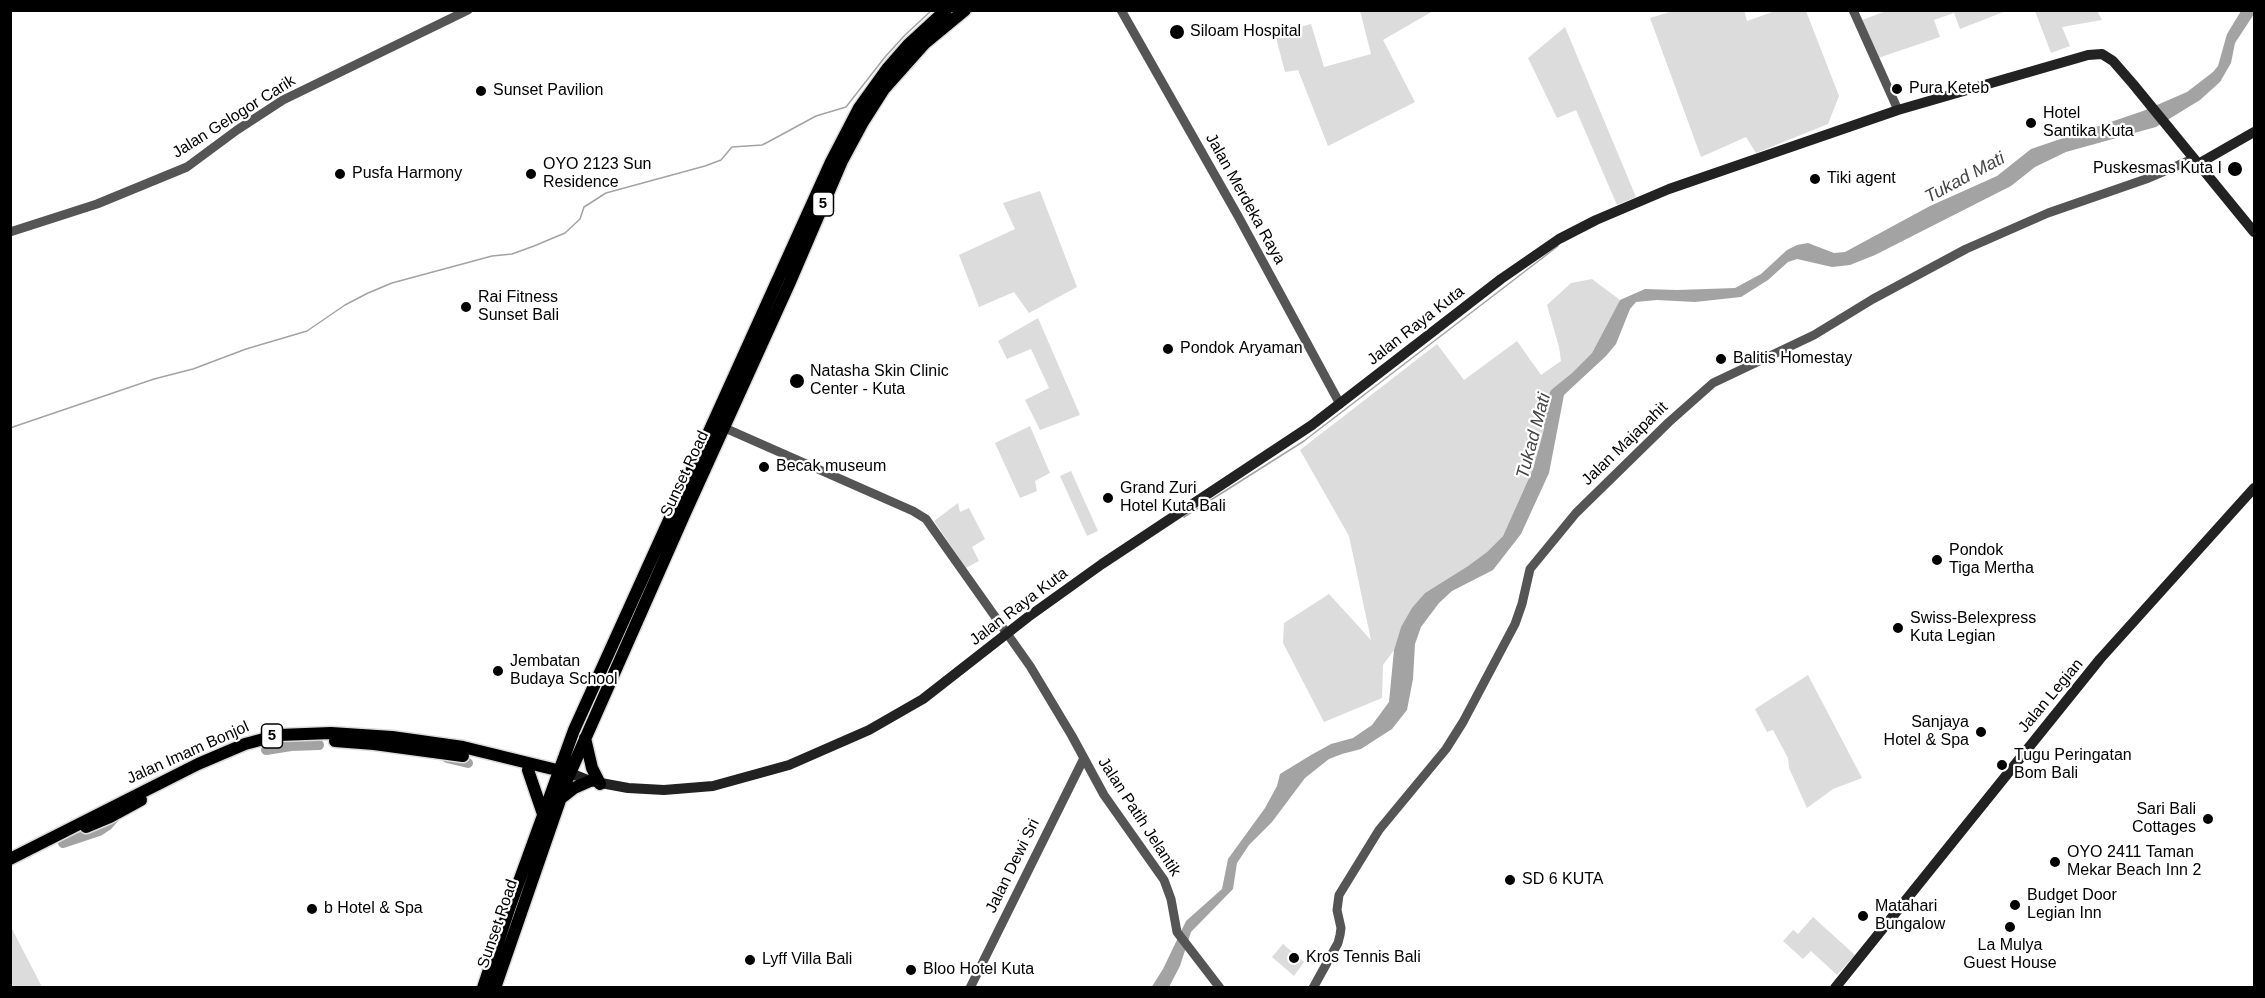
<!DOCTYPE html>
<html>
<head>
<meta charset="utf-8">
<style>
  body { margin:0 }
  #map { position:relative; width:2265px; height:998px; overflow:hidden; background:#fff; font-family:Helvetica,sans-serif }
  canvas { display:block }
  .frame { position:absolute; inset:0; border:12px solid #000; pointer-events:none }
</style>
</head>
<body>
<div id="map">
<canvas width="2265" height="998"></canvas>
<div class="frame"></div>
</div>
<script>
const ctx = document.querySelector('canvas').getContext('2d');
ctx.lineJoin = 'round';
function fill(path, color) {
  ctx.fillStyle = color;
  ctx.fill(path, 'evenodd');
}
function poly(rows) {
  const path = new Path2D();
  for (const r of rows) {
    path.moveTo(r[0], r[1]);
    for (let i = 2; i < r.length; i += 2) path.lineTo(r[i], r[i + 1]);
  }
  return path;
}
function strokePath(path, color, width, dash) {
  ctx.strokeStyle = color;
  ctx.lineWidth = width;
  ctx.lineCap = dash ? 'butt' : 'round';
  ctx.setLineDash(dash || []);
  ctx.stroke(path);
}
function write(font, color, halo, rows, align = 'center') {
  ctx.font = font + ' Helvetica,sans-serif';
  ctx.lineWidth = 4.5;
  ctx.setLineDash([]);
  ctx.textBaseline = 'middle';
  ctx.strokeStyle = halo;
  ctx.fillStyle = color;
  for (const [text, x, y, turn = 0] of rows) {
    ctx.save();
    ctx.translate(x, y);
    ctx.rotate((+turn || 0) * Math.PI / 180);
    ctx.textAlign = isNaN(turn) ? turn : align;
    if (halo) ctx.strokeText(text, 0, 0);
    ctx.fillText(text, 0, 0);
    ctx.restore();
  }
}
const green = poly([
  [1744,10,1747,21,1775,11,1806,11,1839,96,1828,124,1756,153,1746,137,1701,157,1650,18,1673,11],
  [1360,11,1433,11,1383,40,1415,102,1328,146,1298,70,1285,72,1275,34,1311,24,1324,67,1371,54],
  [1886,11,2006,11,1960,29,1954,13,1934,20,1940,37,1878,58,1862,20],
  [2035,11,2097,11,2102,20,2062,27,2070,46,2051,53],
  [1565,27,1636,197,1617,205,1576,110,1557,118,1528,58],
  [1040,191,1077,287,1029,313,1014,292,979,307,959,255,1015,229,1003,203],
  [1592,279,1620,300,1592,353,1572,373,1551,390,1542,410,1544,429,1533,469,1503,536,1487,552,1468,566,1425,593,1401,627,1394,650,1383,665,1382,698,1324,722,1283,643,1284,623,1329,594,1371,640,1349,536,1300,450,1437,344,1464,380,1517,341,1541,375,1561,361,1559,347,1547,305,1571,283],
  [1038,318,1080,415,1040,430,1025,400,1049,388,1031,349,1007,359,998,341],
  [1030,426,1050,473,1035,481,1037,491,1020,498,995,443],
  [1071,471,1098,531,1087,536,1060,476],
  [958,503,960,512,969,508,985,539,972,547,979,561,966,568,934,521],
  [1808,675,1862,778,1833,789,1807,808,1789,768,1788,758,1773,730,1767,732,1755,709],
  [1813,917,1855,955,1837,975,1811,951,1803,959,1783,941,1793,930,1798,934],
  [11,927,42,987,11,987],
  [1283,944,1304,962,1294,976,1272,957]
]);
const water = poly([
  [2241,11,2254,11,2254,14,2235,43,2231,63,2220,82,2200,100,2156,127,2066,152,2035,167,2011,186,1875,255,1850,265,1832,267,1797,259,1788,262,1768,280,1741,297,1695,302,1657,300,1636,302,1630,309,1616,344,1606,356,1564,395,1549,473,1521,534,1493,570,1452,591,1439,603,1421,627,1415,644,1413,679,1407,710,1392,729,1361,749,1342,754,1329,759,1305,778,1272,822,1249,845,1237,863,1233,889,1191,932,1180,966,1169,987,1151,988,1163,969,1186,921,1222,889,1228,859,1265,808,1277,786,1280,774,1311,755,1331,744,1353,738,1372,725,1389,702,1394,650,1401,627,1412,608,1425,593,1468,566,1487,552,1503,536,1533,469,1544,429,1542,410,1551,390,1572,373,1592,353,1620,300,1645,289,1677,290,1735,288,1761,274,1787,250,1797,245,1808,243,1834,253,1845,252,1930,206,1997,176,2031,149,2143,111,2187,92,2213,72,2218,66,2227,34]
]);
const stream = poly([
  [10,428,154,379,193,369,246,349,307,331,345,305,368,293,392,283,492,256,512,254,534,246,565,233,580,219,584,207,606,193,705,166,721,160,732,147,762,145,768,142,816,116,846,107,885,57,905,35,932,10],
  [1184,517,1304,441,1558,246]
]);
const river = poly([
  [266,750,291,746,319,745],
  [447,758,468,763],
  [63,843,99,831,108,825,117,815]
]);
const tertiary = poly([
  [1121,10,1238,216,1340,404],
  [1853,10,1898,110],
  [10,232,97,204,187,167,237,130,283,100,468,10],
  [718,425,913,511,926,519,1030,666,1072,736,1104,795,1164,880,1171,899,1177,932,1220,988],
  [970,988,1084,758],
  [1313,988,1338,943,1340,935,1341,928,1337,910,1339,895,1379,830,1446,749,1463,722,1515,624,1522,604,1530,569,1576,513,1669,422,1713,383,1814,335,1873,299,1966,249,2048,213,2146,179,2193,159]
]);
const secondary = poly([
  [2198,164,2254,132],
  [570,773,590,781,628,788,664,790,713,786,789,765,869,730,923,699,1028,617,1102,564,1312,425,1501,279,1559,239,1596,220,1669,189,1898,110,2088,55,2102,54,2113,61,2133,84,2254,232],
  [1835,988,2100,659,2254,488]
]);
const trunk = poly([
  [585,738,592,768,600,784],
  [335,741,374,744,463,756],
  [528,770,543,814],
  [560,799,574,788,590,781],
  [86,827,110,817,141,800],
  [10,859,198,764,245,744,279,735,331,733,392,737,463,747,565,772],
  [483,988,509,909,574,730,831,162,859,108,887,69,908,45,946,10],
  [495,988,567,780,685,513,790,282,842,161,863,122,884,89,925,43,965,10]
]);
const markers = [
  [1177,32,8,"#000"],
  [1897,89,6,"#000"],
  [481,91,6,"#000"],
  [2031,123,6,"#000"],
  [2235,169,8,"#000"],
  [340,174,6,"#000"],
  [531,174,6,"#000"],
  [1815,179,6,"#000"],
  [466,307,6,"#000"],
  [1168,349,6,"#000"],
  [1721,359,6,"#000"],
  [797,381,8,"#000"],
  [764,467,6,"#000"],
  [1108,498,6,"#000"],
  [1937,560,6,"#000"],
  [1898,628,6,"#000"],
  [498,671,6,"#000"],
  [1981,732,6,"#000"],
  [2002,765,6,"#000"],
  [2208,819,6,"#000"],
  [2055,862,6,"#000"],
  [1510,880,6,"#000"],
  [2015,905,6,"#000"],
  [312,909,6,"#000"],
  [1863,916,6,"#000"],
  [2010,927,6,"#000"],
  [1294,958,6,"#000"],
  [750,960,6,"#000"],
  [911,970,6,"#000"]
];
const shields = [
  [823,204,21],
  [272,736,21]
];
const shieldNames = [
  ["5",823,204],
  ["5",272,736]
];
const poiNames = [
  ["Siloam Hospital",1190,32],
  ["Pura Keteb",1909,89],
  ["Sunset Pavilion",493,91],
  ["Hotel",2043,114],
  ["Santika Kuta",2043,132],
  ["OYO 2123 Sun",543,165],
  ["Residence",543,183],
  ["Puskesmas Kuta I",2222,169,"right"],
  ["Pusfa Harmony",352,174],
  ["Tiki agent",1827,179],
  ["Rai Fitness",478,298],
  ["Sunset Bali",478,316],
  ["Pondok Aryaman",1180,349],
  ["Balitis Homestay",1733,359],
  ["Natasha Skin Clinic",810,372],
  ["Center - Kuta",810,390],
  ["Becak museum",776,467],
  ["Grand Zuri",1120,489],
  ["Hotel Kuta Bali",1120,507],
  ["Pondok",1949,551],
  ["Tiga Mertha",1949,569],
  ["Swiss-Belexpress",1910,619],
  ["Kuta Legian",1910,637],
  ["Jembatan",510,662],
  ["Budaya School",510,680],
  ["Sanjaya",1969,723,"right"],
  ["Hotel & Spa",1969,741,"right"],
  ["Tugu Peringatan",2014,756],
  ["Bom Bali",2014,774],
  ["Sari Bali",2196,810,"right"],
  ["Cottages",2196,828,"right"],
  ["OYO 2411 Taman",2067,853],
  ["Mekar Beach Inn 2",2067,871],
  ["SD 6 KUTA",1522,880],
  ["Budget Door",2027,896],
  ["Legian Inn",2027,914],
  ["Matahari",1875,907],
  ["Bungalow",1875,925],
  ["b Hotel & Spa",324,909],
  ["La Mulya",2010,946,"center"],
  ["Guest House",2010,964,"center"],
  ["Kros Tennis Bali",1306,958],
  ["Lyff Villa Bali",762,960],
  ["Bloo Hotel Kuta",923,970]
];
const streetNames = [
  ["Jalan Gelogor Carik",234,117,-32],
  ["Jalan Merdeka Raya",1245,199,61],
  ["Jalan Raya Kuta",1416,326,-38],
  ["Jalan Majapahit",1625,444,-44],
  ["Sunset Road",685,474,-65],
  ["Jalan Raya Kuta",1019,607,-37],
  ["Jalan Legian",2051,696,-50],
  ["Jalan Imam Bonjol",188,753,-24],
  ["Jalan Patih Jelantik",1139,817,57],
  ["Jalan Dewi Sri",1013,866,-64],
  ["Sunset Road",498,924,-71]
];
const waterNames = [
  ["Tukad Mati",1965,178,-28],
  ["Tukad Mati",1534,436,-75]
];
fill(green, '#dcdcdc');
fill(water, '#a3a3a3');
strokePath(stream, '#a3a3a3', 1.5);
strokePath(river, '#a3a3a3', 10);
strokePath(trunk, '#dbdbdb', 15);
strokePath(tertiary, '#555', 9);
strokePath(secondary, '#222', 10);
strokePath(trunk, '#000', 12);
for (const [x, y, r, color] of markers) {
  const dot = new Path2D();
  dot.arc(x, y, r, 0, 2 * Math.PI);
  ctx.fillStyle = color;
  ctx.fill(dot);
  strokePath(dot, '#fff', 2);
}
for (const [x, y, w] of shields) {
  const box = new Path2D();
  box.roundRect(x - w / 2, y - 12, w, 24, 4.5);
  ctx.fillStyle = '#fff';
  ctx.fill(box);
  strokePath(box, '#000', 1.5);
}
write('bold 15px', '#000', null, shieldNames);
write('16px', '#000', '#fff', poiNames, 'left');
write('16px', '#000', '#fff', streetNames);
write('italic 18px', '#444', '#fff', waterNames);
</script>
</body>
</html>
